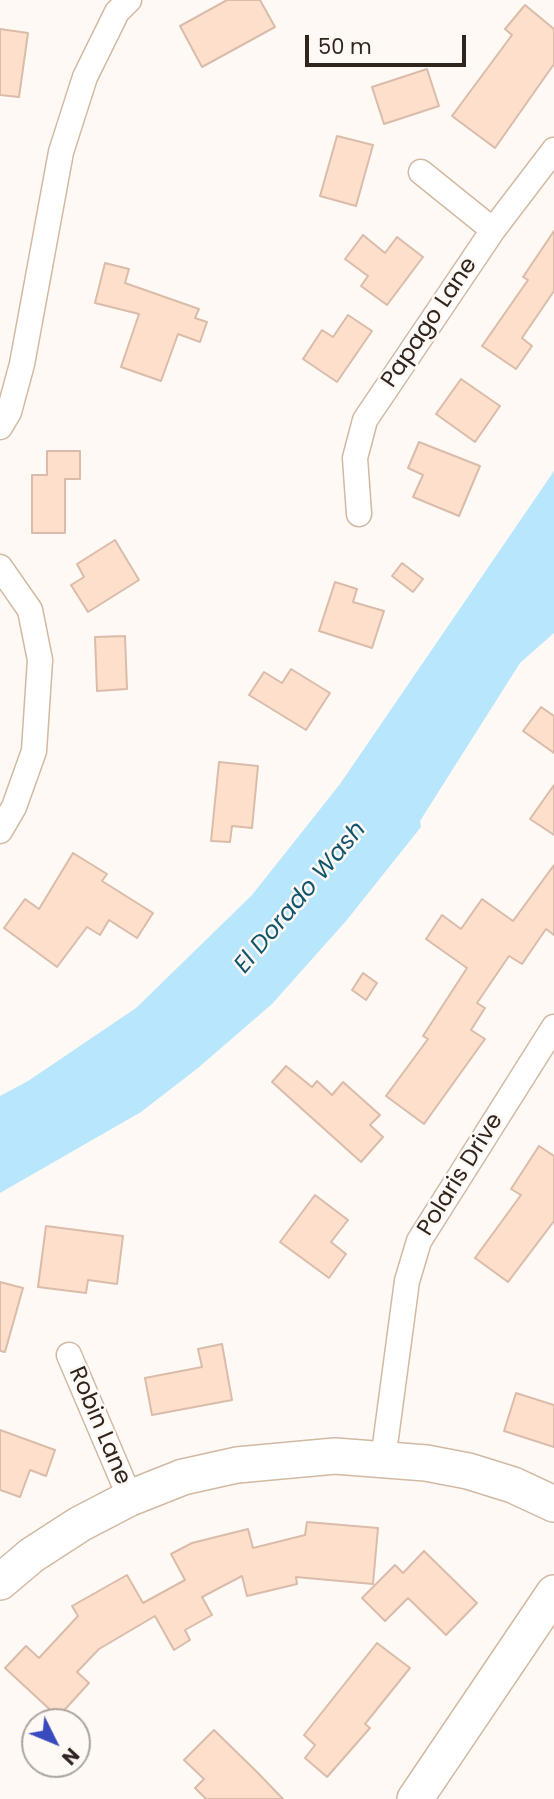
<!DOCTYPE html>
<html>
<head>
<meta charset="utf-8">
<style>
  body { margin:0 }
  #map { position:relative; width:554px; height:1799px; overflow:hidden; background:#fff9f5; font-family:Poppins,sans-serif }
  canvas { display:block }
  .north { position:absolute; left:21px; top:1708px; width:70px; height:70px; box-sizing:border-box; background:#fff9f5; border:2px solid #aca49e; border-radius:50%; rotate:133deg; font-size:19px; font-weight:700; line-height:28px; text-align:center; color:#2f251c }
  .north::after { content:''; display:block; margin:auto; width:24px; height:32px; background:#384abd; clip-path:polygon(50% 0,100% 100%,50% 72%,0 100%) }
  .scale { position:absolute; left:305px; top:35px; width:161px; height:32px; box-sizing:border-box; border:4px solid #2f251c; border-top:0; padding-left:9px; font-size:21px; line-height:24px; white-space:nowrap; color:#2f251c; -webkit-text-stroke:5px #fff9f5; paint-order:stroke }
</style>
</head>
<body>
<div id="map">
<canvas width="554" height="1799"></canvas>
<div class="north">N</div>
<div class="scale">50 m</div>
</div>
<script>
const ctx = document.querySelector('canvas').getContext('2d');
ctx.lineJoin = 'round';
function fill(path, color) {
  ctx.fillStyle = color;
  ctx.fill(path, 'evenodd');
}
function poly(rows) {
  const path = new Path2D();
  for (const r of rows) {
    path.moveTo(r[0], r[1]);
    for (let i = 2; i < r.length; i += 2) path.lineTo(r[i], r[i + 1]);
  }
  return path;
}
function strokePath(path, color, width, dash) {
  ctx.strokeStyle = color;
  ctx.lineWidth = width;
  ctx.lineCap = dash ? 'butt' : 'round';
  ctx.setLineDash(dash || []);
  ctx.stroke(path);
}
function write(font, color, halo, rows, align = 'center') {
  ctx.font = font + ' Poppins,sans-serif';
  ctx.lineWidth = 5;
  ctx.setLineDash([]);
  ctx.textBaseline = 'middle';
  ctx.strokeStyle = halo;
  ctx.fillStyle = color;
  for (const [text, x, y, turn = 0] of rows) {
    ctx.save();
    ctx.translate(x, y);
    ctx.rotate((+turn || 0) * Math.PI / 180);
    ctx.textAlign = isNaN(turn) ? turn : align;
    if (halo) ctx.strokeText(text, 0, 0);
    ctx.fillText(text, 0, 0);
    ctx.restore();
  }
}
const water = poly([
  [554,471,554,633,520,663,420,821,421,827,346,921,272,1004,198,1068,141,1112,0,1193,0,1096,28,1081,136,1008,252,895,340,784]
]);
const building = poly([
  [227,0,260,0,275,27,202,67,180,26,227,0],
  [525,5,554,29,554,64,495,148,452,116,512,35,505,29,525,5],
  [0,29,28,33,19,97,0,95,0,29],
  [427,69,439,106,384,124,372,87,427,69],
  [337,136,373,145,356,206,320,196,337,136],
  [554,231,554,291,522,338,532,346,516,369,482,346,528,280,523,277,554,231],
  [363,235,385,253,397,237,423,257,387,305,361,286,368,276,345,259,363,235],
  [105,263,129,269,125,283,199,309,195,318,207,322,200,342,178,334,161,381,121,367,139,314,95,303,105,263],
  [348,315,372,331,337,382,303,359,322,330,333,337,348,315],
  [461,379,500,406,475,442,436,414,461,379],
  [419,442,480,466,459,516,413,497,423,475,408,468,419,442],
  [47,451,80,451,80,479,65,479,65,533,32,533,32,475,47,475,47,451],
  [115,540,139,580,88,612,71,585,84,577,77,564,115,540],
  [402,563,423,579,413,592,392,576,402,563],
  [335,582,357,589,353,602,384,611,372,648,319,631,335,582],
  [125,636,127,689,97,691,95,637,125,636],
  [291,669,330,693,306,730,249,695,264,672,282,683,291,669],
  [541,707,554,716,554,753,523,731,541,707],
  [219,762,258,766,252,828,232,826,230,842,211,841,219,762],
  [554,785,554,835,530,819,554,785],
  [73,853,107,874,102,881,153,913,137,938,109,920,100,935,87,927,57,967,4,928,25,899,39,909,73,853],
  [554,865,554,935,546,929,522,964,509,956,477,1003,485,1008,471,1030,485,1039,424,1124,386,1096,428,1039,423,1036,467,968,426,939,442,915,461,929,482,899,513,921,554,865],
  [363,973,377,983,366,1000,352,990,363,973],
  [286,1066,312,1087,317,1081,332,1095,343,1082,380,1115,370,1125,383,1137,361,1162,272,1082,286,1066],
  [539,1146,554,1156,554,1221,508,1282,475,1258,521,1195,511,1189,539,1146],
  [315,1195,348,1220,331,1242,346,1254,329,1278,280,1242,315,1195],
  [46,1226,123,1236,117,1284,88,1280,86,1293,38,1287,46,1226],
  [0,1282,23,1288,5,1352,0,1351,0,1282],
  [222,1344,232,1400,152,1415,145,1378,202,1367,198,1349,222,1344],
  [516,1393,554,1405,554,1447,504,1431,516,1393],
  [0,1430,55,1450,46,1476,30,1470,20,1497,0,1490,0,1430],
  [307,1522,378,1528,373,1584,296,1577,297,1584,247,1596,242,1576,202,1597,212,1615,185,1630,190,1640,174,1650,155,1616,99,1649,77,1672,89,1683,58,1717,5,1668,26,1646,39,1658,78,1616,72,1606,127,1575,143,1603,185,1580,171,1554,192,1543,248,1529,253,1548,305,1535,307,1522],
  [424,1551,477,1603,446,1635,408,1598,385,1621,362,1598,395,1565,403,1573,424,1551],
  [377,1643,410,1668,365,1724,370,1728,327,1777,305,1758,315,1745,304,1735,377,1643],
  [214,1730,258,1773,283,1799,206,1799,195,1788,204,1779,184,1760,214,1730]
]);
const street = poly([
  [421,172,493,230],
  [0,427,9,412,22,364,61,152,85,77,117,12,129,0],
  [359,514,355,458,365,420,493,230,554,150],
  [0,567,30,610,40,660,34,751,14,807,0,831],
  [69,1355,130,1498],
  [383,1460,407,1281,419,1241,554,1027]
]);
const secondary = poly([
  [0,1582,32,1555,80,1524,130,1498,183,1477,237,1465,335,1456,426,1463,468,1471,513,1485,554,1504],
  [415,1799,554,1593]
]);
const streetNames = [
  ["Papago Lane",430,323,-56],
  ["Polaris Drive",461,1175,-58],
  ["Robin Lane",99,1426,67]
];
const waterNames = [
  ["El Dorado Wash",301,898,-50]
];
fill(water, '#b8e7fd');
fill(building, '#fddfcb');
strokePath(building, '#d9bca9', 2);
strokePath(street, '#d2b9a2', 27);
strokePath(secondary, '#d2b9a2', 38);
strokePath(street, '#fff', 24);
strokePath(secondary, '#fff', 35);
write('23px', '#2f251c', '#fff9f5', streetNames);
write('italic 24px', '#11556d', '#fff9f5', waterNames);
</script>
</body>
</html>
